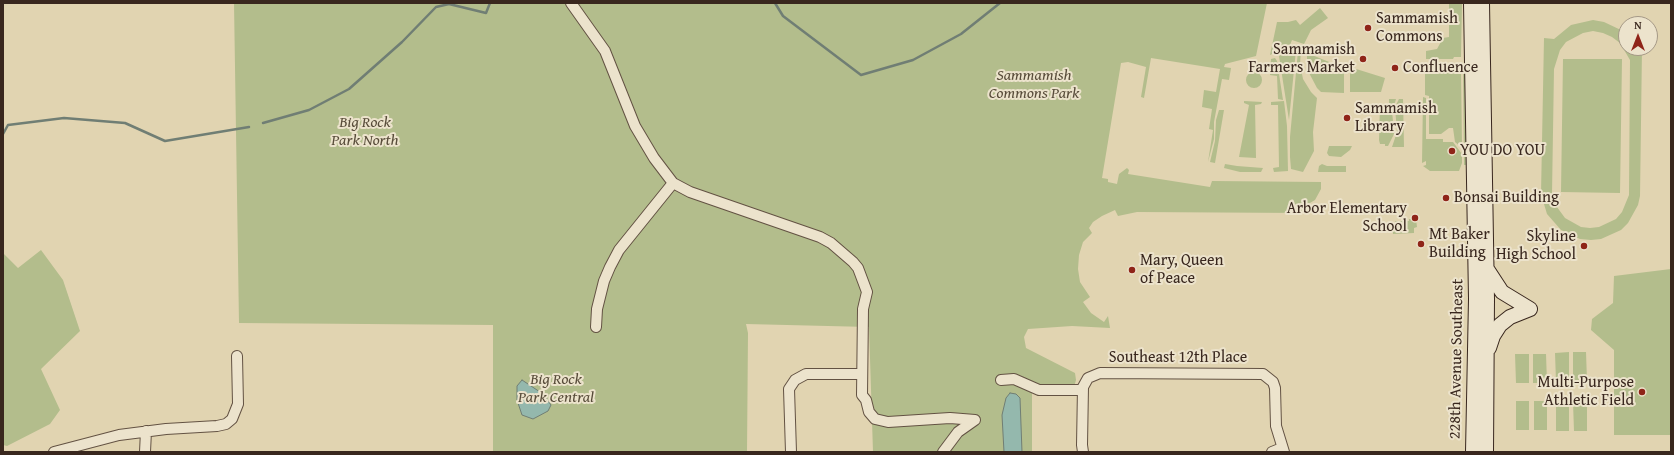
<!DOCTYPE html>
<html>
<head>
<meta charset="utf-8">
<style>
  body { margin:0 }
  #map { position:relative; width:1674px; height:455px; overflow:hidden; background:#e1d4b1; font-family:"Gentium Book Plus",serif }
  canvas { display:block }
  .frame { position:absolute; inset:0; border:4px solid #39271e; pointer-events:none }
  .north { position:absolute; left:1618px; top:16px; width:40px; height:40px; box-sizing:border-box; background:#ece3cc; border:1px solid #a49886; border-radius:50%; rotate:0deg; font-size:11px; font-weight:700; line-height:16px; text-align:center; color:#39271e }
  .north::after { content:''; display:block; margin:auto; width:14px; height:18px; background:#8f2418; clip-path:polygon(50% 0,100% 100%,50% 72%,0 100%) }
</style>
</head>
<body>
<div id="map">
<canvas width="1674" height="455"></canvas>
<div class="frame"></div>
<div class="north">N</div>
</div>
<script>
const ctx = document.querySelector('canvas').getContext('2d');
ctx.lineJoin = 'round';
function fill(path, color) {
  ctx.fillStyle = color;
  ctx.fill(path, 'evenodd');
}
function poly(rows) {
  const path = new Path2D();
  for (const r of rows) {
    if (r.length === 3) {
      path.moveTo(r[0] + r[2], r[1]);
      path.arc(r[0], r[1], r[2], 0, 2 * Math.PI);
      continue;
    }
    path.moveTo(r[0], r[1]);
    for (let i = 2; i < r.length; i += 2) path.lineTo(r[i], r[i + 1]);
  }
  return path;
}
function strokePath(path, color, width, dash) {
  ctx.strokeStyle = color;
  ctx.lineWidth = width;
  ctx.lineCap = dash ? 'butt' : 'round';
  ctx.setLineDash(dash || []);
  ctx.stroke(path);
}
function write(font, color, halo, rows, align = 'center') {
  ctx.font = font + ' "Gentium Book Plus",serif';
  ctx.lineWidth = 4;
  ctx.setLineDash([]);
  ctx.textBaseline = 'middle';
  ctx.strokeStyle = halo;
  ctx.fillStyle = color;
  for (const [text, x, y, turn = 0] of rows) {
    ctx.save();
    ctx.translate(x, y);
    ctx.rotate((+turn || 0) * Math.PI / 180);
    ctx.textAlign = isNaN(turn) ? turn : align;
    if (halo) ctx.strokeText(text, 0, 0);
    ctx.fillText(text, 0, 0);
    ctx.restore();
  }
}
const green = poly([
  [234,3,1267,3,1256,56,1225,64,1224,67,1231,68,1229,80,1222,79,1214,122,1214,139,1208,162,1213,130,1209,129,1212,109,1202,107,1204,90,1216,92,1220,69,1151,58,1144,98,1141,97,1146,67,1128,62,1121,63,1102,178,1108,179,1108,182,1117,184,1119,174,1127,168,1129,170,1128,174,1210,187,1212,181,1321,182,1321,189,1315,200,1303,207,1301,213,1137,212,1118,216,1115,210,1102,216,1093,222,1089,228,1092,233,1083,242,1079,255,1078,269,1080,282,1090,297,1083,302,1091,313,1104,322,1108,316,1110,328,1072,326,1028,329,1024,337,1026,348,1075,373,1076,380,1074,387,1040,387,1020,375,1032,393,1032,452,873,452,869,327,746,324,748,333,747,452,493,452,493,325,239,323],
  [1449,3,1462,3,1461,57,1454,57,1453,59,1426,59,1426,51,1437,49,1443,38,1449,37],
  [1320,8,1328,18,1311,30,1304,44,1292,40,1290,45,1270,55,1277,22,1288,22,1296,20,1300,25],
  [1593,20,1604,22,1623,31,1626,35,1626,48,1642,48,1640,196,1638,205,1628,223,1621,230,1601,239,1591,240,1580,239,1561,230,1547,214,1541,194,1544,38,1554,39,1571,25],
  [1593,31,1603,33,1612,37,1620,43,1630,60,1629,195,1622,212,1616,219,1599,227,1590,228,1581,227,1565,218,1554,203,1552,194,1554,69,1560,50,1566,42,1583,33],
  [1293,48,1296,50,1289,120,1279,56],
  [1298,51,1301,51,1300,64,1303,79,1311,92,1317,98,1313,132,1314,151,1303,172,1291,169,1290,157,1290,137],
  [1307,53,1339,66,1344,70,1344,93,1321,92,1317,88,1307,69],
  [1275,58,1277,61,1283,100,1278,99,1277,76,1270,75,1271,59],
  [1563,59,1622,59,1620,193,1561,192],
  [1353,68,1385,78,1381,92,1350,92,1350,70],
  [1425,69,1461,70,1462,148,1455,142,1453,128,1449,128,1441,134,1429,134,1429,96,1425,95],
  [1463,69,1467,69,1466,165,1464,165],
  [1254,80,8],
  [1423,97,1426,98,1426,139,1443,139,1443,142,1453,142,1462,154,1462,163,1459,171,1430,171,1423,166,1426,165,1426,161,1422,163],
  [1389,99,1396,99,1392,112,1393,121,1389,122,1388,125,1390,129,1395,129,1395,132,1388,146,1385,146,1385,144,1380,144,1379,140,1380,105,1389,105],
  [1399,99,1403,99,1404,147,1392,147,1397,132,1395,107],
  [1244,101,1262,102,1261,104,1255,105,1256,158,1239,157,1249,105,1244,103],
  [1284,101,1287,126,1288,171,1274,172,1273,168,1279,167,1278,105,1271,105,1271,102],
  [1219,110,1224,110,1215,163,1210,162,1215,141,1216,120],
  [1329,146,1352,146,1350,150,1341,157,1329,156,1327,153],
  [1225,164,1237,166,1263,168,1261,172,1240,172,1224,168],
  [1322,164,1327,166,1346,166,1346,172,1318,172,1319,166],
  [1409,219,1416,219,1417,227,1414,228,1414,233,1393,234,1392,225,1395,225,1395,221,1409,221],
  [41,250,63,280,80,331,41,369,60,410,50,424,7,446,3,445,3,253,18,268],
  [1671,269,1671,435,1614,435,1614,350,1591,330,1592,319,1613,303,1614,276],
  [1569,352,1569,381,1556,381,1555,353],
  [1586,352,1587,381,1573,381,1573,352],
  [1515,354,1529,354,1529,383,1516,383],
  [1533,354,1546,354,1547,383,1533,383],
  [1516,401,1529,401,1529,430,1516,430],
  [1534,401,1547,401,1547,430,1534,430],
  [1556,402,1569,402,1569,431,1556,431],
  [1573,402,1587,402,1587,431,1574,431]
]);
const water = poly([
  [522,380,543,394,551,405,548,411,533,419,522,415,517,400,517,386,522,380],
  [1010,393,1016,394,1020,398,1022,452,1004,452,1002,415,1006,398,1010,393]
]);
const stream = poly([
  [775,3,783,16,861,75,913,60,961,34,1000,3],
  [263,123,309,110,349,89,402,42,436,7,449,4,486,13,490,3],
  [3,134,8,125,64,118,125,123,165,141,249,127]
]);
const minor = poly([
  [571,3,605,51,635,126,654,158,673,183,690,192,820,237,831,243,853,262,858,268,867,292,863,309,862,395,866,400,869,412,875,419,888,422,950,418,975,420,958,432,943,452],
  [596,327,597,309,604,281,610,267,619,250,673,183],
  [1001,380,1014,379,1039,390,1082,390],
  [54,452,119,435,166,429,217,426,226,424,232,419,238,404,237,356],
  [145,452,146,431],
  [791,452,789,389,795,380,806,374,862,374],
  [1083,452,1082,445,1083,387,1088,378,1100,373,1263,374,1273,382,1275,388,1276,426,1284,452],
  [1272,452,1282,448]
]);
const secondary = poly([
  [1471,3,1476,299,1473,452],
  [1482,3,1487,299,1486,452],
  [1487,269,1502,292,1530,309],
  [1489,348,1493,336,1500,325,1510,317,1530,309]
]);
const markers = [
  [1368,28,4,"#8f2418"],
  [1363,59,4,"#8f2418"],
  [1395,68,4,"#8f2418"],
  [1347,118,4,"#8f2418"],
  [1452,151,4,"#8f2418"],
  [1446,198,4,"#8f2418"],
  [1415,218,4,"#8f2418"],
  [1421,244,4,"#8f2418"],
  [1584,246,4,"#8f2418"],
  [1132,270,4,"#8f2418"],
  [1642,392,4,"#8f2418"]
];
const poiNames = [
  ["Sammamish",1376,19],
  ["Commons",1376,37],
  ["Sammamish",1355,50,"right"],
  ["Farmers Market",1355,68,"right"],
  ["Confluence",1403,68],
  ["Sammamish",1355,109],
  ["Library",1355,127],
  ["YOU DO YOU",1460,151],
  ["Bonsai Building",1454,198],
  ["Arbor Elementary",1407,209,"right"],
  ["School",1407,227,"right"],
  ["Mt Baker",1429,235],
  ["Building",1429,253],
  ["Skyline",1576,237,"right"],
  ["High School",1576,255,"right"],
  ["Mary, Queen",1140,261],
  ["of Peace",1140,279],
  ["Multi-Purpose",1634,383,"right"],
  ["Athletic Field",1634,401,"right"]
];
const parkNames = [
  ["Sammamish",1034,76],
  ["Commons Park",1034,94],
  ["Big Rock",365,123],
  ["Park North",365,141],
  ["Big Rock",556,380],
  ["Park Central",556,398]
];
const streetNames = [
  ["Southeast 12th Place",1178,358],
  ["228th Avenue Southeast",1457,359,-89]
];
fill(green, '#b3bd8c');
fill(water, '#94b8ad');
strokePath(water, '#707e74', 1);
strokePath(stream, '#707e74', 2.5);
strokePath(minor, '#635243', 12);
strokePath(secondary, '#39271e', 16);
strokePath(minor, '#ece3cc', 10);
strokePath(secondary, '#ece3cc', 14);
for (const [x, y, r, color] of markers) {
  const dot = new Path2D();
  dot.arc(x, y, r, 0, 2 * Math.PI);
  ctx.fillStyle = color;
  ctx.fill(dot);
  strokePath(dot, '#ece3cc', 1.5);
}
write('16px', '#39271e', '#ece3cc', poiNames, 'left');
write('italic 16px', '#584c3a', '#ece3cc', parkNames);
write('16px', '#39271e', '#ece3cc', streetNames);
</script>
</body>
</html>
